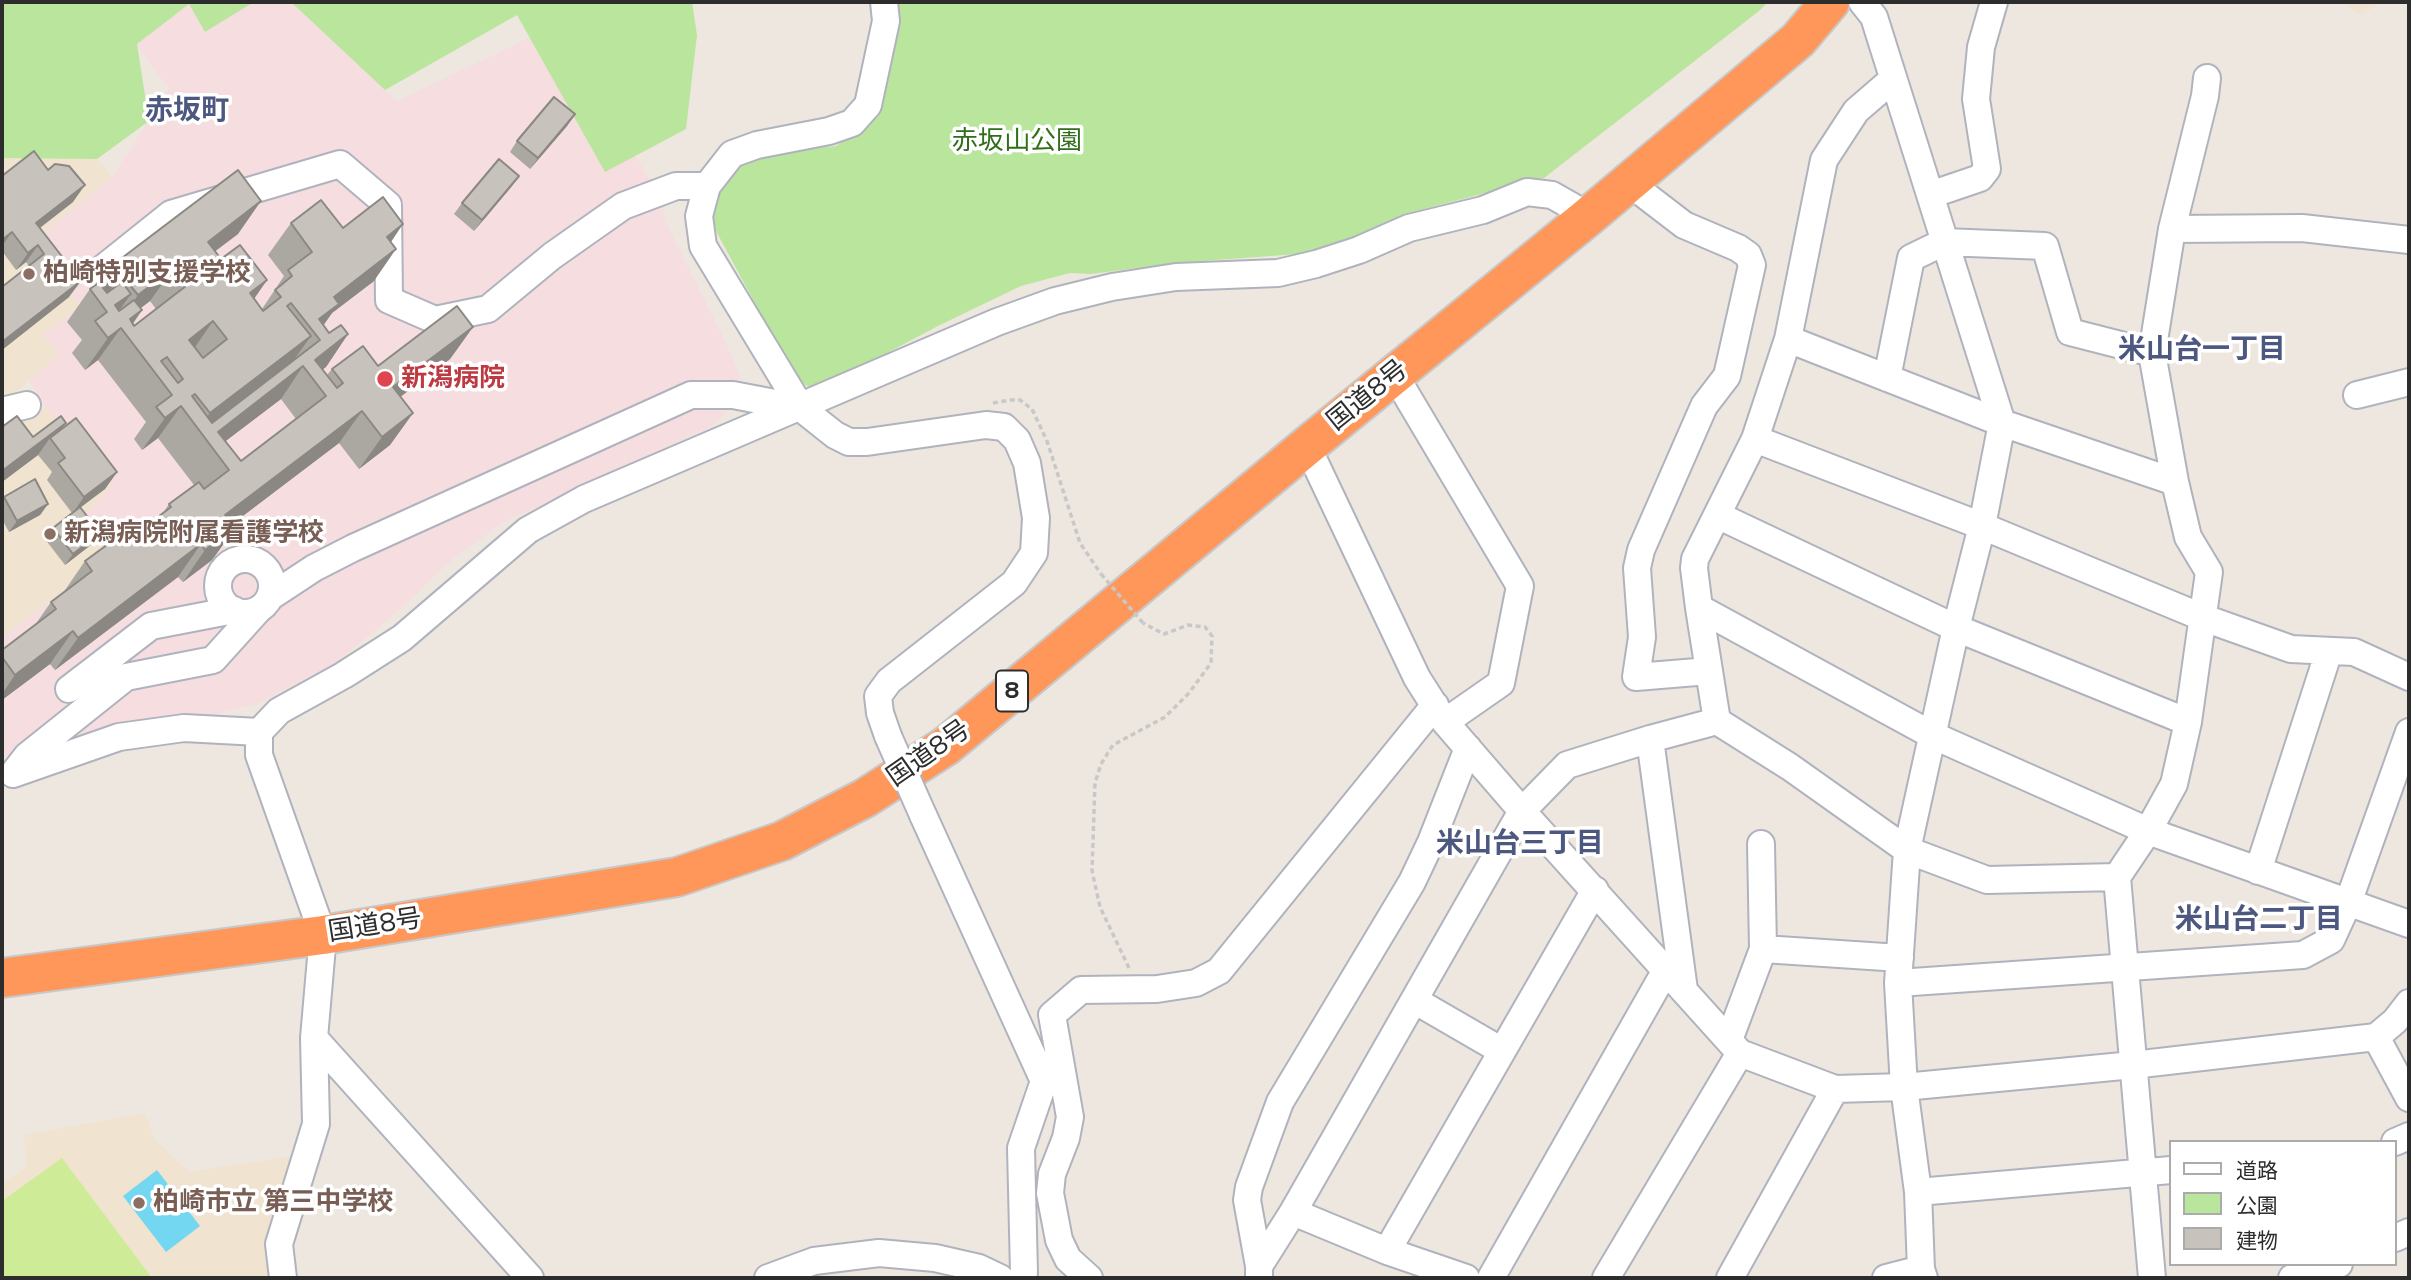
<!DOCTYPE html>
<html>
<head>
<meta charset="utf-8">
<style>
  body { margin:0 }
  #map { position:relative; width:2411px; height:1280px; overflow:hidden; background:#eee7e0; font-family:"Space Grotesk","Noto Sans JP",sans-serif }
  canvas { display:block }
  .frame { position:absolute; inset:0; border:4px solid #2d2d2d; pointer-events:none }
  .legend { position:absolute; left:2169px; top:1140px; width:228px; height:126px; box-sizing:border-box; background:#fff; border:2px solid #ababab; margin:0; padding:9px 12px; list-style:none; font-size:21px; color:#2d2d2d }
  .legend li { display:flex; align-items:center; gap:14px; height:35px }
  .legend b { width:35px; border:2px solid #ababab }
</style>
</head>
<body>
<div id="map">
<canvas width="2411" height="1280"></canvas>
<div class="frame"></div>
<ul class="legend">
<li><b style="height:9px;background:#fff"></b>道路</li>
<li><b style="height:19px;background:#bae59c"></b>公園</li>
<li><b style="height:19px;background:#c7c2bb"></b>建物</li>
</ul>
</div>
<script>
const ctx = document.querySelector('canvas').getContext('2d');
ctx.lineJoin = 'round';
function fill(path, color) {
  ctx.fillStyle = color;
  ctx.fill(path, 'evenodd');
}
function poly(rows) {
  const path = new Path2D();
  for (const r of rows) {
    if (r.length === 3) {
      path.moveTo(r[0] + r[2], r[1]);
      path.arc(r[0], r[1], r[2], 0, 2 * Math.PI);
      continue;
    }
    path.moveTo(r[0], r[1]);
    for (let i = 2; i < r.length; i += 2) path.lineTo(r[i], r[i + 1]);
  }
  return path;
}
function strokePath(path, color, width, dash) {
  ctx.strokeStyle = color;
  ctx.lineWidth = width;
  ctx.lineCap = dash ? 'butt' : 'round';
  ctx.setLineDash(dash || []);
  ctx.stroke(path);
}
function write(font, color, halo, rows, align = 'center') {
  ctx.font = font + ' "Space Grotesk","Noto Sans JP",sans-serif';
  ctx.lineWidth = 7;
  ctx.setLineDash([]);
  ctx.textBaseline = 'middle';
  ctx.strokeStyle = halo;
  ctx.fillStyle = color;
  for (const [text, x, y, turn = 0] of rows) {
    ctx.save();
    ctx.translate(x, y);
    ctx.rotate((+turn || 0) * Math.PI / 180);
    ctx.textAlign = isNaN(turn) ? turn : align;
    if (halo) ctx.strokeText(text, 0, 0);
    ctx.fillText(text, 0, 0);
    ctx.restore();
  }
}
const education = poly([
  [2341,2,2382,2,2361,15],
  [2,145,97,159,112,177,31,243,80,306,59,355,13,395,2,398],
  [46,408,113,487,112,553,2,638,2,421],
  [145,1113,154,1139,189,1172,290,1156,271,1223,269,1259,271,1278,2,1278,2,1184,27,1166,24,1135]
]);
const medical = poly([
  [254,2,291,2,397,101,554,26,661,197,665,220,726,343,740,376,724,415,712,426,502,523,453,559,390,618,338,661,257,704,203,717,119,723,2,757,2,638,112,553,83,515,112,487,46,408,29,381,59,355,43,335,80,306,31,243,112,177,169,89,136,44,189,4,205,32]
]);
const green = poly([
  [2,2,254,2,205,32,189,4,137,44,149,121,97,159,2,158],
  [291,2,692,2,697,35,686,129,605,172,517,15,385,90],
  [897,2,1768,2,1759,11,1544,178,1404,214,1350,240,1298,254,1175,263,1091,274,1070,273,1021,286,940,325,815,391,796,379,717,233,713,219,715,193,730,172,756,154,836,146,878,117,889,77]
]);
const pitch = poly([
  [62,1158,152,1278,2,1278,2,1201]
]);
const water = poly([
  [157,1170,200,1226,166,1252,123,1196]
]);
const path = poly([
  [993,403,1010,400,1020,400,1032,409,1047,441,1080,543,1101,574],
  [1129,968,1100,907,1092,871,1095,783,1101,764,1113,745,1165,717,1189,693,1211,663,1212,636,1205,627,1188,625,1164,634,1143,623]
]);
const minor = poly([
  [884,2,886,21,868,105,852,123,829,131,757,145,732,154,707,186,699,216,703,246,801,408,835,435,849,442,867,442,986,425,1004,427,1017,440,1027,463,1036,518,1034,553,1014,583,889,681,878,696,880,713,888,736],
  [1862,2,1874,17,2002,423,1982,526,1956,628,1907,850,1898,983,1904,1087,1918,1192,1921,1269,1924,1278],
  [1893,79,1856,111,1824,160,1788,339,1755,439,1695,559,1694,568,1699,608,1717,721,1790,767,1907,850,1987,880,2117,877],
  [1628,182,1684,225,1738,248,1748,255,1752,265,1727,376,1704,406,1641,550,1637,568,1642,637,1636,677,1709,671],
  [1930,195,1980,178,1987,169,1976,99,1981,47,1994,2],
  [2172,229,2302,228,2409,240],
  [101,270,171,214,340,164,388,205,389,300,435,320,488,309,552,256,623,206,676,186,707,186],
  [1788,339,2002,423,2175,482],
  [2152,353,2172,229,2205,96,2207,78],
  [1394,374,1520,586,1501,683,1445,722],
  [1887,378,1911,258,1944,242,2045,246,2070,332,2152,353,2175,482,2188,537,2209,572,2188,722,2174,784,2148,831,2117,877,2152,1278],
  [2357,395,2409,382],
  [2,411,27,405],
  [1755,439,1982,526,2204,618,2291,649,2354,652,2409,677],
  [1307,446,1417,678,1445,722,1522,811,1740,1053,1835,1089,1904,1087,2133,1065,2376,1037,2395,1021,2409,1003],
  [1717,515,1956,628,2188,722],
  [245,586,27],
  [270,597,314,568,353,548,691,395,733,395,801,408],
  [1699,608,1932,735,2148,831,2409,924],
  [69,689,151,626,234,610],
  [1650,739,1684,990],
  [13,774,27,756,126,677,213,660,259,609],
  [13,774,119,737,184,728,259,732],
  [923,815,1044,1081,1021,1148,1024,1273,1021,1278],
  [2258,871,2329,651],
  [1763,949,1900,958],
  [1898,983,2303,955,2331,940,2348,903,2409,732],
  [1414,1000,1502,1051],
  [2376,1037,2409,1098],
  [314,1038,530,1278],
  [1729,1040,1763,949,1761,844],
  [2395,1142,2409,1136],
  [1918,1192,2171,1170],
  [1293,1212,1387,1251,1466,1278],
  [2395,1238,2409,1232],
  [1387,1251,1595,890],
  [1259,1266,1247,1200,1249,1187,1280,1102,1412,882,1431,842,1468,748],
  [283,1278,279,1244,316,1124,314,1038,323,935,259,755,259,732,279,711,344,675,402,638,528,530,584,499,997,322,1055,301,1112,287,1176,277,1278,273,1316,264,1359,250,1409,228,1483,210,1527,192,1552,195,1589,216],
  [768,1278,814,1261,879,1253,935,1258,979,1268,1000,1278],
  [1089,1278,1068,1259,1059,1240,1050,1193,1052,1174,1066,1138,1070,1117,1052,1015,1081,990,1157,989,1196,983,1219,971,1435,705],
  [1259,1278,1259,1266,1293,1212,1522,811,1567,765,1650,739,1717,721],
  [1491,1278,1666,970],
  [1606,1278,1740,1053],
  [1730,1278,1835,1089],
  [1886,1278,1921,1269],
  [2292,1278,2339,1264]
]);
const highway = poly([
  [2,978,323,935,677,877,782,841,865,798,946,746,1307,446,1589,216,1798,40,1830,2]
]);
const pathBridge = poly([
  [1101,574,1143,623]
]);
const minorBridge = poly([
  [888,736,923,815]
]);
const wall = poly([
  [575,114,567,126,530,169,510,152,517,141],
  [2,176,73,202,40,228,69,297,2,350,2,287,29,266,26,262,16,270,2,251],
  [519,176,511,187,474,231,454,214,462,203],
  [291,223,343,228,391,242,374,281,332,313,323,325,329,333,348,334,326,367,323,369,327,375,332,369,378,366,473,327,450,359,400,397,413,413,390,445,359,469,339,443,232,524,235,528,212,560,183,582,178,577,55,670,50,664,2,700,2,650,35,625,51,602,63,593,85,561,120,546,163,513,169,504,194,485,158,438,142,450,134,439,146,422,98,360,85,370,72,353,82,340,67,322,90,289,104,278,114,264,238,234,215,251,221,259,267,280,254,299,262,309,284,276,268,255],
  [150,301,156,309,134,326,133,324,142,310,140,308],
  [281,399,296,419,241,461,225,441],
  [2,427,33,437,63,428,117,472,105,489,80,507,92,544,65,565,45,539,53,528,72,513,47,480,52,472,38,455,2,482],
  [4,497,48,504,40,515,9,532,2,519,2,499]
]);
const shadedWall = poly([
  [575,114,567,126,530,169,538,158],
  [519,176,511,187,474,231,482,220],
  [85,185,73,202,24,240,36,223],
  [261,201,238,234,185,274,208,242],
  [403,224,381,257,387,237],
  [12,232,2,246,2,240],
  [38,245,26,262,16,270,28,253],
  [396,249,374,281,332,313,316,336,312,329,334,297],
  [173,269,150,301,115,328,138,295],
  [121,274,101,304,103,288],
  [267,280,244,313,250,293],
  [81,281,69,297,2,350,2,342],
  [131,294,108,326,115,305],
  [142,310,125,334,130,319],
  [213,321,191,353,189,340],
  [473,327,450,359,370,420,393,387],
  [121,328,98,360,85,370,108,338],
  [348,334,326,367,312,377,315,360],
  [311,336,288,368,202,434,198,429,210,413],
  [303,366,281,399,214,450,218,432],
  [181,406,158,438,142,450,165,418],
  [362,411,339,443,202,547,225,515],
  [413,413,390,445,359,469,382,437],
  [66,423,53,442,50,438,38,455,2,482,2,471],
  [117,472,105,489,72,514,84,497],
  [48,504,40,515,9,532,17,521],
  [235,528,212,560,183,582,205,550],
  [100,533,92,544,65,565,73,554],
  [201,544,178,577,55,670,78,638],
  [73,631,50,664,2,700,2,694,15,675]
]);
const building = poly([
  [554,97,575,114,538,158,517,141,554,97],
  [34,151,48,170,55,164,69,166,85,185,36,223,81,281,2,342,2,287,44,254,38,245,28,253,12,232,2,240,2,176,34,151],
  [499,159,519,176,482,220,462,203,499,159],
  [238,170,261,201,208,242,221,259,240,245,267,280,250,293,263,311,281,297,275,290,292,276,288,270,312,252,291,223,321,200,343,228,383,197,403,224,387,237,396,249,334,297,339,304,319,319,329,333,341,325,348,334,315,360,337,388,343,383,332,369,363,346,378,366,457,306,473,327,393,387,413,413,382,437,362,411,225,515,235,528,205,550,201,544,78,638,73,631,15,675,2,657,2,650,56,609,51,602,92,571,85,561,115,539,120,546,171,507,169,504,199,482,204,489,229,470,181,406,165,418,156,407,172,395,121,328,108,338,95,321,107,312,90,289,117,269,114,264,238,170],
  [173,269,186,286,134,326,130,319,142,310,134,300,119,311,115,305,131,294,122,282,107,293,103,288,121,274,138,295,173,269],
  [291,303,320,340,212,423,192,396,195,394,210,413,311,336,287,306,291,303],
  [213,321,227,339,203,358,189,340,213,321],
  [167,357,183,379,178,383,161,361,167,357],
  [303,366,326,396,241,461,218,432,303,366],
  [17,416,33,437,61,416,66,423,2,471,2,427,17,416],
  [76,418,117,472,84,497,58,463,65,458,50,438,76,418],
  [35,479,48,504,17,521,4,497,35,479],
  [80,507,100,533,73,554,53,528,80,507]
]);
const markers = [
  [29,274,7,"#8d6e63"],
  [385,379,9,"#e0444e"],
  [50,534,7,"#8d6e63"],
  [139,1203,7,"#8d6e63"]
];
const shields = [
  [1012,691,32]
];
const shieldNames = [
  ["8",1012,691]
];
const parkNames = [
  ["赤坂山公園",1017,142]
];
const educationNames = [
  ["柏崎特別支援学校",43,274],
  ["新潟病院附属看護学校",64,534],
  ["柏崎市立 第三中学校",153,1203]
];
const healthNames = [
  ["新潟病院",401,379]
];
const streetNames = [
  ["国道8号",1368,396,-39],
  ["国道8号",929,754,-35],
  ["国道8号",375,926,-9]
];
const neighbourhoodNames = [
  ["赤坂町",187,111],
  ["米山台一丁目",2202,350],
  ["米山台三丁目",1520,844],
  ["米山台二丁目",2259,920]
];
fill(education, '#f0e3cf');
fill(medical, '#f5dde0');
fill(green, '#bae59c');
fill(pitch, '#ceec98');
fill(water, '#73d7f1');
strokePath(minor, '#b0b3bd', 30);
strokePath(highway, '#c8c8c8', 42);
strokePath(path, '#c8c8c8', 3.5, [5, 3.5]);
strokePath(minor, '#fff', 26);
strokePath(highway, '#ff975a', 38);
strokePath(minorBridge, '#b0b3bd', 30, []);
strokePath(pathBridge, '#c8c8c8', 3.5, [5, 3.5]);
strokePath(minorBridge, '#fff', 26);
fill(wall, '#aba7a1');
fill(shadedWall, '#8b8883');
fill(building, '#c7c2bb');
strokePath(building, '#8b8883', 2);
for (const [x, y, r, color] of markers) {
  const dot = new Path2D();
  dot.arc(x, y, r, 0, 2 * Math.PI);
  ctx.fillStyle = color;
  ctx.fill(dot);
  strokePath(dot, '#fff', 2.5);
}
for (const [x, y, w] of shields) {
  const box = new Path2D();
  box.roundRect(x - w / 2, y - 20.5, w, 41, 5);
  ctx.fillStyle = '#fff';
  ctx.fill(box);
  strokePath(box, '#2d2d2d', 2);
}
write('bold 24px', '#2d2d2d', null, shieldNames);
write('26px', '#316d1a', '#fff', parkNames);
write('bold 26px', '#785e54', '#fff', educationNames, 'left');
write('bold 26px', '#be3a42', '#fff', healthNames, 'left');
write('26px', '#2d2d2d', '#fff', streetNames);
write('bold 28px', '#4c587f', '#fff', neighbourhoodNames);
</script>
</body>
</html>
